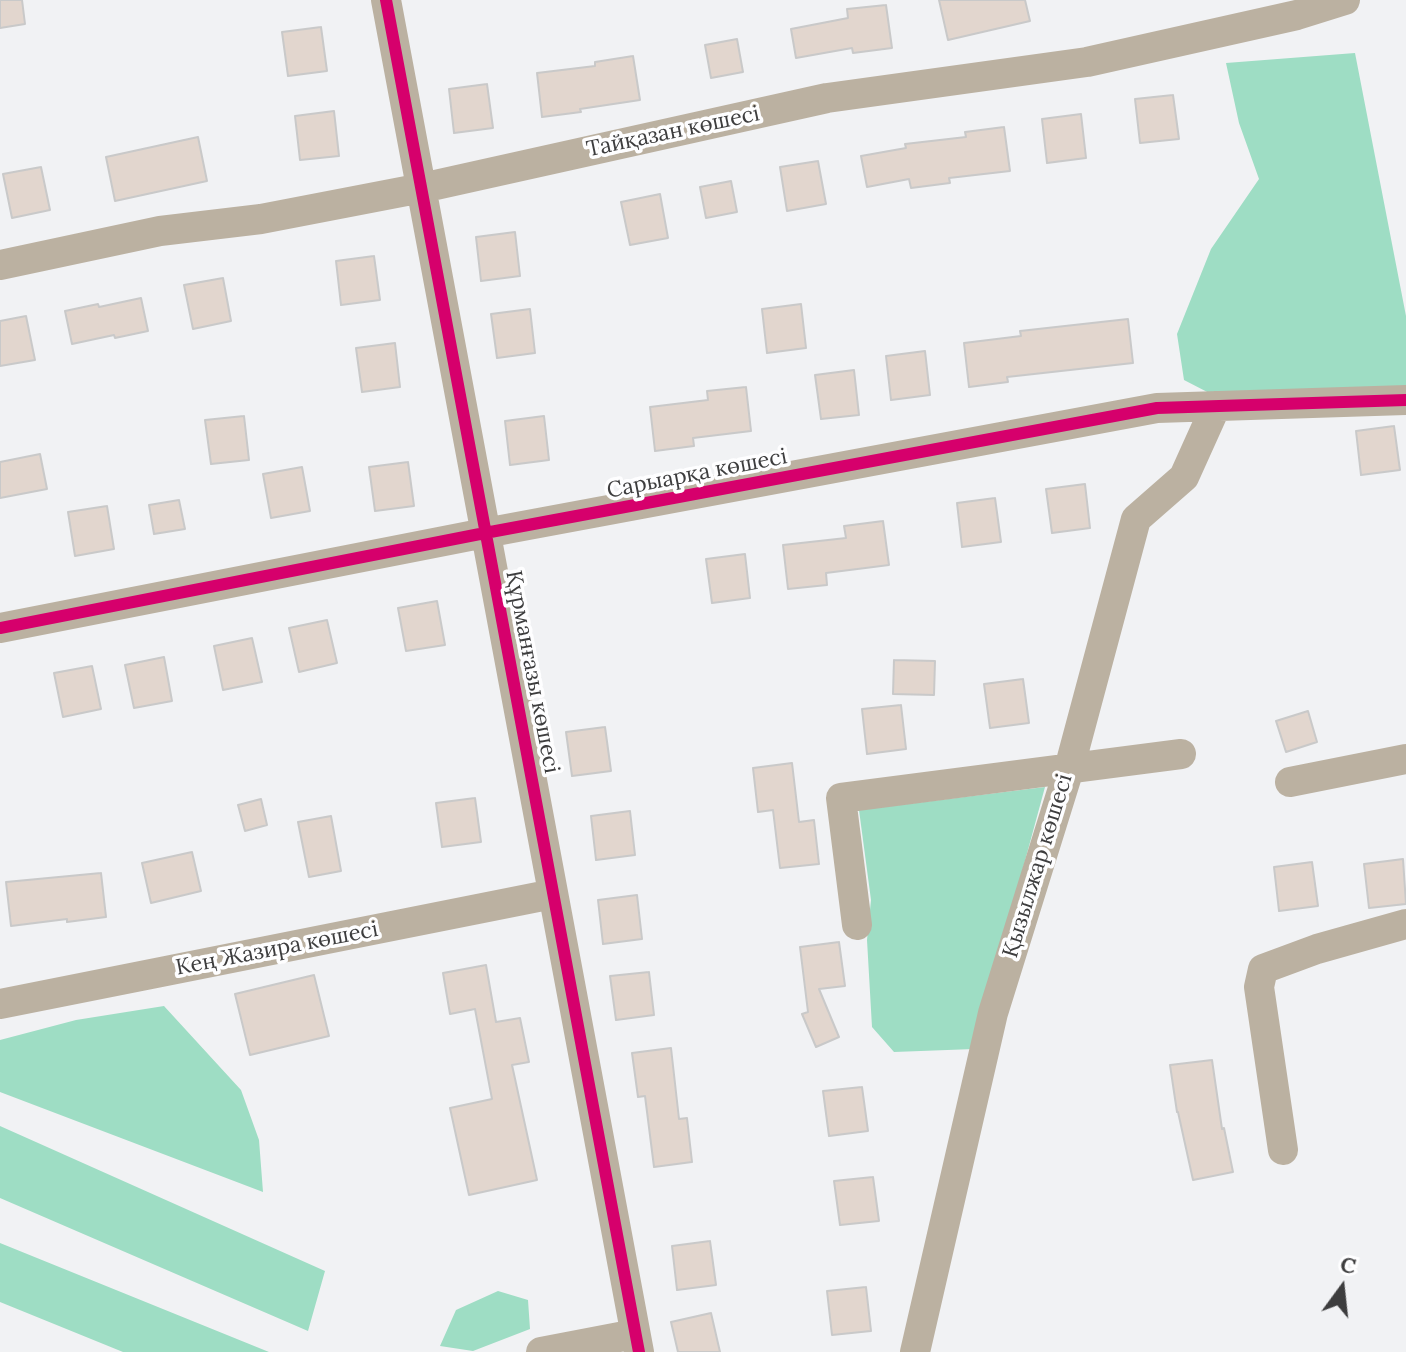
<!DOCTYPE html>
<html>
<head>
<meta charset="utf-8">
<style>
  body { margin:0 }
  #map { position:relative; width:1406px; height:1352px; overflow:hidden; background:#f1f2f4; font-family:Lora,serif }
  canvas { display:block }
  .north { position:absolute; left:1302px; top:1248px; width:80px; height:80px; -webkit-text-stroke:6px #fefeff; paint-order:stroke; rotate:15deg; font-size:22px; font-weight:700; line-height:32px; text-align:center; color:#3d3d3e }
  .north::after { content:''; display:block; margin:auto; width:28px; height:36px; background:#3d3d3e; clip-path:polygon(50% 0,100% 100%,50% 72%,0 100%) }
</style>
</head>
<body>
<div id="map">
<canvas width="1406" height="1352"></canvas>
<div class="north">С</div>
</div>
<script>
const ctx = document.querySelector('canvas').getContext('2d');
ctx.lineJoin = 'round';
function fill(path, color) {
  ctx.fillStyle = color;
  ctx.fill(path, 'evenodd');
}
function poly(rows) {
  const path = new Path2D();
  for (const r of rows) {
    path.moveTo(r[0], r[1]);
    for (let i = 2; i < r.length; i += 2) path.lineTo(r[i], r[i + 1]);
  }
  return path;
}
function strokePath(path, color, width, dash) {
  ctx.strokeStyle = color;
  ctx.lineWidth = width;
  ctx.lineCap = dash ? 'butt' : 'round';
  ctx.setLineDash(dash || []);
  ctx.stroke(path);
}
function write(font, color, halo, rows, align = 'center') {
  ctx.font = font + ' Lora,serif';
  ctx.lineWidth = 7;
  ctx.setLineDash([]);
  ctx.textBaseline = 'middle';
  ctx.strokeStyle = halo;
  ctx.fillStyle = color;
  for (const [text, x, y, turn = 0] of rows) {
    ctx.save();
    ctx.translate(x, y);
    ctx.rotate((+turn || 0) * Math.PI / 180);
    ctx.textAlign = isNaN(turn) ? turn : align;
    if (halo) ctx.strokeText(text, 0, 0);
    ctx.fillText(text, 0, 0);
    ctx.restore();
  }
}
const forest = poly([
  [1355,53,1406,316,1406,387,1215,396,1184,380,1177,334,1211,249,1259,179,1239,123,1226,63],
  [1045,787,974,1049,894,1052,872,1027,867,940,871,900,859,810],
  [164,1006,241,1090,259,1140,263,1192,0,1092,0,1040,76,1020],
  [0,1126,325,1271,308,1331,0,1198],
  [0,1243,269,1352,123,1352,0,1302],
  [498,1291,528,1300,530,1329,473,1351,440,1346,456,1310]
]);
const building = poly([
  [0,0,22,0,25,24,0,28,0,0],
  [939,0,1025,0,1030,21,948,40,939,0],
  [886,5,892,48,853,53,852,48,796,58,791,29,848,18,847,9,886,5],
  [321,27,327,71,288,76,282,32,321,27],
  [737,39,743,72,711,78,705,45,737,39],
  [633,56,640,100,580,109,581,112,542,117,537,73,595,66,595,62,633,56],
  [487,84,493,128,454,133,449,89,487,84],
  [1173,95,1179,139,1140,143,1135,99,1173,95],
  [334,111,339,156,300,160,295,116,334,111],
  [1081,114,1086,158,1047,163,1042,119,1081,114],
  [1004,127,1010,171,949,178,950,183,911,188,909,179,867,187,861,156,906,148,905,144,966,137,965,132,1004,127],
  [198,137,207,181,115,201,106,157,198,137],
  [818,161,826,204,787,211,780,167,818,161],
  [41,167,50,210,12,218,3,174,41,167],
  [731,181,737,212,706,218,700,187,731,181],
  [660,194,668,238,630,245,621,202,660,194],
  [515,232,520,276,481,281,476,237,515,232],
  [374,256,380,300,341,305,336,261,374,256],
  [223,278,231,321,193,329,184,285,223,278],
  [141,298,148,331,115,338,114,335,72,344,65,311,98,304,99,307,141,298],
  [801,304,806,348,767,353,762,309,801,304],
  [530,309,535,353,497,358,491,314,530,309],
  [26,316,35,360,0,366,0,321,26,316],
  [1128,319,1133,363,1007,377,1008,382,969,387,964,343,1021,336,1020,331,1128,319],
  [395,343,400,387,362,392,356,348,395,343],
  [925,351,930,395,891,400,886,356,925,351],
  [854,370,859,415,821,419,815,375,854,370],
  [746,387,751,431,693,438,694,446,655,451,650,407,708,400,707,391,746,387],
  [244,416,249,460,211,464,205,420,244,416],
  [544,416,549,460,510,465,505,421,544,416],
  [1394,426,1400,470,1361,475,1356,431,1394,426],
  [40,454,47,489,0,498,0,462,40,454],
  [408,462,414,506,375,511,369,467,408,462],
  [302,467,310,511,271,518,263,474,302,467],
  [1085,484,1090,528,1052,533,1046,489,1085,484],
  [995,498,1001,542,962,547,957,503,995,498],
  [179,500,185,529,154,534,149,505,179,500],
  [107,506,114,549,75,556,68,512,107,506],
  [883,521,889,565,826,573,827,585,788,589,783,545,846,538,844,526,883,521],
  [745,554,750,598,712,603,706,559,745,554],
  [437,601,445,645,406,651,398,608,437,601],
  [327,620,337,663,299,672,289,628,327,620],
  [252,638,262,682,223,690,214,646,252,638],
  [164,657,172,701,134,708,125,665,164,657],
  [894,660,935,661,934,695,893,694,894,660],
  [92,666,101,709,63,717,54,673,92,666],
  [1023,679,1029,723,990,728,984,684,1023,679],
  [901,705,906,749,867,754,862,709,901,705],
  [1308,711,1317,742,1286,752,1276,721,1308,711],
  [605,727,611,771,572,776,566,732,605,727],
  [792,763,799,822,814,820,819,864,780,868,773,810,758,812,753,768,792,763],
  [475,798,481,842,442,847,436,803,475,798],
  [261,799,267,825,245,831,238,805,261,799],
  [630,811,635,855,596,860,591,816,630,811],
  [331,816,341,871,309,877,298,822,331,816],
  [192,852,201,891,151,903,142,863,192,852],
  [1403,859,1406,904,1369,908,1364,864,1403,859],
  [1312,862,1318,906,1279,911,1274,867,1312,862],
  [101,873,106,917,67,922,67,919,11,926,6,882,101,873],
  [637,895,642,939,603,944,598,900,637,895],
  [839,942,845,986,819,989,839,1037,816,1047,802,1014,808,1012,800,947,839,942],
  [486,965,496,1022,520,1018,529,1062,512,1065,537,1180,469,1195,450,1108,492,1099,475,1009,450,1014,443,973,486,965],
  [649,972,654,1015,616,1020,610,976,649,972],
  [314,975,329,1036,250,1055,235,994,314,975],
  [671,1048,679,1119,687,1118,692,1162,654,1167,645,1096,638,1097,632,1053,671,1048],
  [1212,1060,1222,1129,1224,1128,1233,1172,1193,1180,1178,1112,1177,1112,1170,1065,1212,1060],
  [862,1087,868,1131,829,1136,823,1091,862,1087],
  [873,1177,879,1221,840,1225,834,1181,873,1177],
  [710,1241,716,1285,677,1290,672,1246,710,1241],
  [866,1287,871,1331,832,1335,827,1291,866,1287],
  [711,1313,720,1352,678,1352,671,1322,711,1313]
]);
const minor = poly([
  [386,0,639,1352],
  [0,265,160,231,261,219,422,188,827,98,1087,62,1297,15,1345,0],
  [0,628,485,533,1157,408,1406,400],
  [1290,782,1406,759],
  [857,925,841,798,1181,754],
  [0,1004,553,894],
  [1283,1150,1259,987,1263,969,1317,949,1406,924],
  [541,1352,635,1334],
  [915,1352,993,1013,1069,769,1136,519,1184,477,1216,406]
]);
const cycleway = poly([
  [386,0,639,1352],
  [0,628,485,533,1157,408,1406,400]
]);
const streetNames = [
  ["Тайқазан көшесі",673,132,-12],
  ["Сарыарқа көшесі",697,474,-11],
  ["Құрманғазы көшесі",532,672,79],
  ["Қызылжар көшесі",1038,866,-73],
  ["Кең Жазира көшесі",277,949,-11]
];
fill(forest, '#9eddc4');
fill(building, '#e2d6ce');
strokePath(building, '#c9c9c9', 2);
strokePath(minor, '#bbb1a1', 30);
strokePath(cycleway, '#d6006c', 12);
write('22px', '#3d3d3e', '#fefeff', streetNames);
</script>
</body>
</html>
